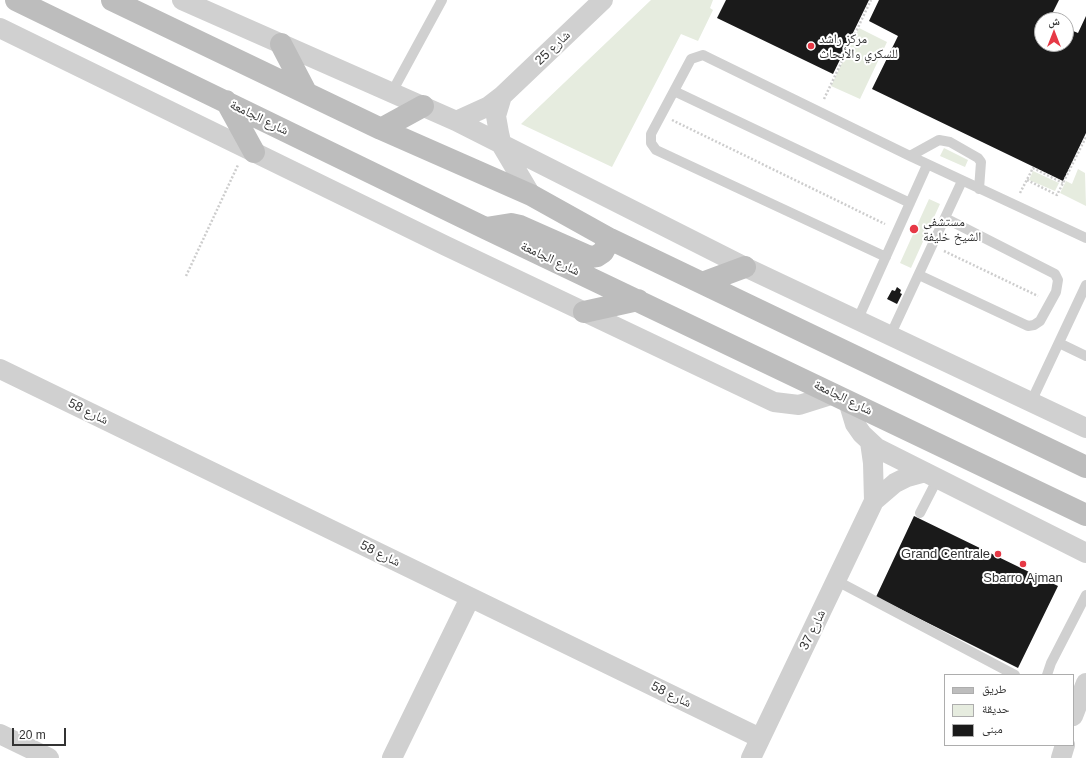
<!DOCTYPE html>
<html>
<head>
<meta charset="utf-8">
<style>
  body { margin:0 }
  #map { position:relative; width:1086px; height:758px; overflow:hidden; background:#fff; font-family:Helvetica,"Noto Naskh Arabic",sans-serif }
  canvas { display:block }
  .legend { position:absolute; left:944px; top:674px; width:130px; height:72px; box-sizing:border-box; background:#fff; border:1px solid #adadad; margin:0; padding:5px 7px; list-style:none; font-size:12px; color:#333 }
  .legend li { display:flex; align-items:center; gap:8px; height:20px }
  .legend b { width:20px; border:1px solid #adadad }
  .north { position:absolute; left:1034px; top:12px; width:40px; height:40px; box-sizing:border-box; background:#fff; border:1px solid #adadad; border-radius:50%; rotate:0deg; font-size:11px; font-weight:700; line-height:16px; text-align:center; color:#333 }
  .north::after { content:''; display:block; margin:auto; width:14px; height:18px; background:#e63946; clip-path:polygon(50% 0,100% 100%,50% 72%,0 100%) }
  .scale { position:absolute; left:12px; top:728px; width:54px; height:18px; box-sizing:border-box; border:2px solid #333; border-top:0; padding-left:5px; font-size:12px; line-height:14px; white-space:nowrap; color:#333; -webkit-text-stroke:3px #fff; paint-order:stroke }
</style>
</head>
<body>
<div id="map">
<canvas width="1086" height="758"></canvas>
<ul class="legend">
<li><b style="height:5px;background:#bdbdbd"></b>طريق</li>
<li><b style="height:11px;background:#e6ecdf"></b>حديقة</li>
<li><b style="height:11px;background:#1a1a1a"></b>مبنى</li>
</ul>
<div class="north">ش</div>
<div class="scale">20 m</div>
</div>
<script>
const ctx = document.querySelector('canvas').getContext('2d');
ctx.lineJoin = 'round';
function fill(path, color) {
  ctx.fillStyle = color;
  ctx.fill(path, 'evenodd');
}
function poly(rows) {
  const path = new Path2D();
  for (const r of rows) {
    path.moveTo(r[0], r[1]);
    for (let i = 2; i < r.length; i += 2) path.lineTo(r[i], r[i + 1]);
  }
  return path;
}
function strokePath(path, color, width, dash) {
  ctx.strokeStyle = color;
  ctx.lineWidth = width;
  ctx.lineCap = dash ? 'butt' : 'round';
  ctx.setLineDash(dash || []);
  ctx.stroke(path);
}
function write(font, color, halo, rows, align = 'center') {
  ctx.font = font + ' Helvetica,"Noto Naskh Arabic",sans-serif';
  ctx.lineWidth = 4;
  ctx.setLineDash([]);
  ctx.textBaseline = 'middle';
  ctx.strokeStyle = halo;
  ctx.fillStyle = color;
  for (const [text, x, y, turn = 0] of rows) {
    ctx.save();
    ctx.translate(x, y);
    ctx.rotate((+turn || 0) * Math.PI / 180);
    ctx.textAlign = isNaN(turn) ? turn : align;
    if (halo) ctx.strokeText(text, 0, 0);
    ctx.fillText(text, 0, 0);
    ctx.restore();
  }
}
const green = poly([
  [651,0,713,0,710,8,713,10,698,41,681,34,612,167,521,124],
  [859,28,887,42,860,99,831,86],
  [944,148,968,160,965,167,940,156],
  [1078,169,1085,173,1086,206,1060,193,1066,181,1072,184],
  [1033,171,1059,183,1055,191,1029,180],
  [929,199,940,204,911,268,900,263]
]);
const building = poly([
  [726,0,869,0,833,74,717,18],
  [879,0,1059,0,1049,20,1042,20,1042,44,1066,44,1066,28,1078,33,1086,16,1086,133,1063,181,872,89,898,36,869,21],
  [897,287,901,290,900,293,902,294,897,304,887,299,892,290,895,291],
  [914,516,1058,586,1018,668,876,597]
]);
const path = poly([
  [824,99,871,0],
  [672,120,885,224],
  [1027,180,1057,195,1086,137],
  [1020,193,1033,168,1063,183],
  [944,251,1038,296],
  [186,276,238,165]
]);
const lane = poly([
  [674,91,910,203],
  [392,92,442,0],
  [910,156,939,140,950,142,978,158,981,162,979,189],
  [886,257,656,150,651,143,651,134,691,59,703,55,709,58,910,156,1086,238],
  [919,275,1028,326,1034,325,1040,321,1056,292,1058,280,1055,274,945,218],
  [857,321,927,165],
  [890,336,962,181],
  [1059,343,1086,356],
  [1031,402,1086,285],
  [920,513,938,478],
  [837,581,1015,675],
  [1047,675,1051,663,1086,595]
]);
const street = poly([
  [182,0,456,121,745,267,1086,428],
  [0,28,446,246,774,402,799,405,834,394],
  [502,96,496,116,499,133,502,146,531,195],
  [456,121,489,106,502,96,603,0],
  [0,369,760,738],
  [848,401,855,424,862,434,877,448,1086,553],
  [870,442,873,463,874,501],
  [1073,716,1086,683],
  [0,734,49,758],
  [392,758,470,598],
  [751,758,874,501,895,483,907,477,925,472],
  [1061,758,1065,745]
]);
const secondary = poly([
  [16,0,485,228,1086,515],
  [112,0,381,129,531,195,610,239,1086,467],
  [281,44,306,92],
  [226,101,254,152],
  [381,129,423,106],
  [486,228,511,224,520,226,590,257,597,256,603,252,610,239],
  [702,283,745,267],
  [584,312,638,300]
]);
const markers = [
  [811,46,4,"#e63946"],
  [914,229,5,"#e63946"],
  [998,554,4,"#e63946"],
  [1023,564,4,"#e63946"]
];
const poiNames = [
  ["مركز راشد",819,39],
  ["للسكري والأبحاث",819,54],
  ["مستشفى",923,222],
  ["الشيخ خليفة",923,237],
  ["Grand Centrale",990,554,"right"],
  ["Sbarro Ajman",1023,578,"center"]
];
const streetNames = [
  ["شارع 25",553,48,-44],
  ["شارع الجامعة",259,118,26],
  ["شارع الجامعة",550,259,25],
  ["شارع الجامعة",843,398,26],
  ["شارع 58",88,412,26],
  ["شارع 58",380,554,26],
  ["شارع 37",813,630,-64],
  ["شارع 58",671,695,26]
];
fill(green, '#e6ecdf');
fill(building, '#1a1a1a');
strokePath(path, '#cdcdcd', 2.5, [2, 2]);
strokePath(lane, '#d0d0d0', 10);
strokePath(street, '#d0d0d0', 20);
strokePath(secondary, '#bdbdbd', 22);
for (const [x, y, r, color] of markers) {
  const dot = new Path2D();
  dot.arc(x, y, r, 0, 2 * Math.PI);
  ctx.fillStyle = color;
  ctx.fill(dot);
  strokePath(dot, '#fff', 1.5);
}
write('13px', '#333', '#fff', poiNames, 'left');
write('13px', '#333', '#fff', streetNames);
</script>
</body>
</html>
